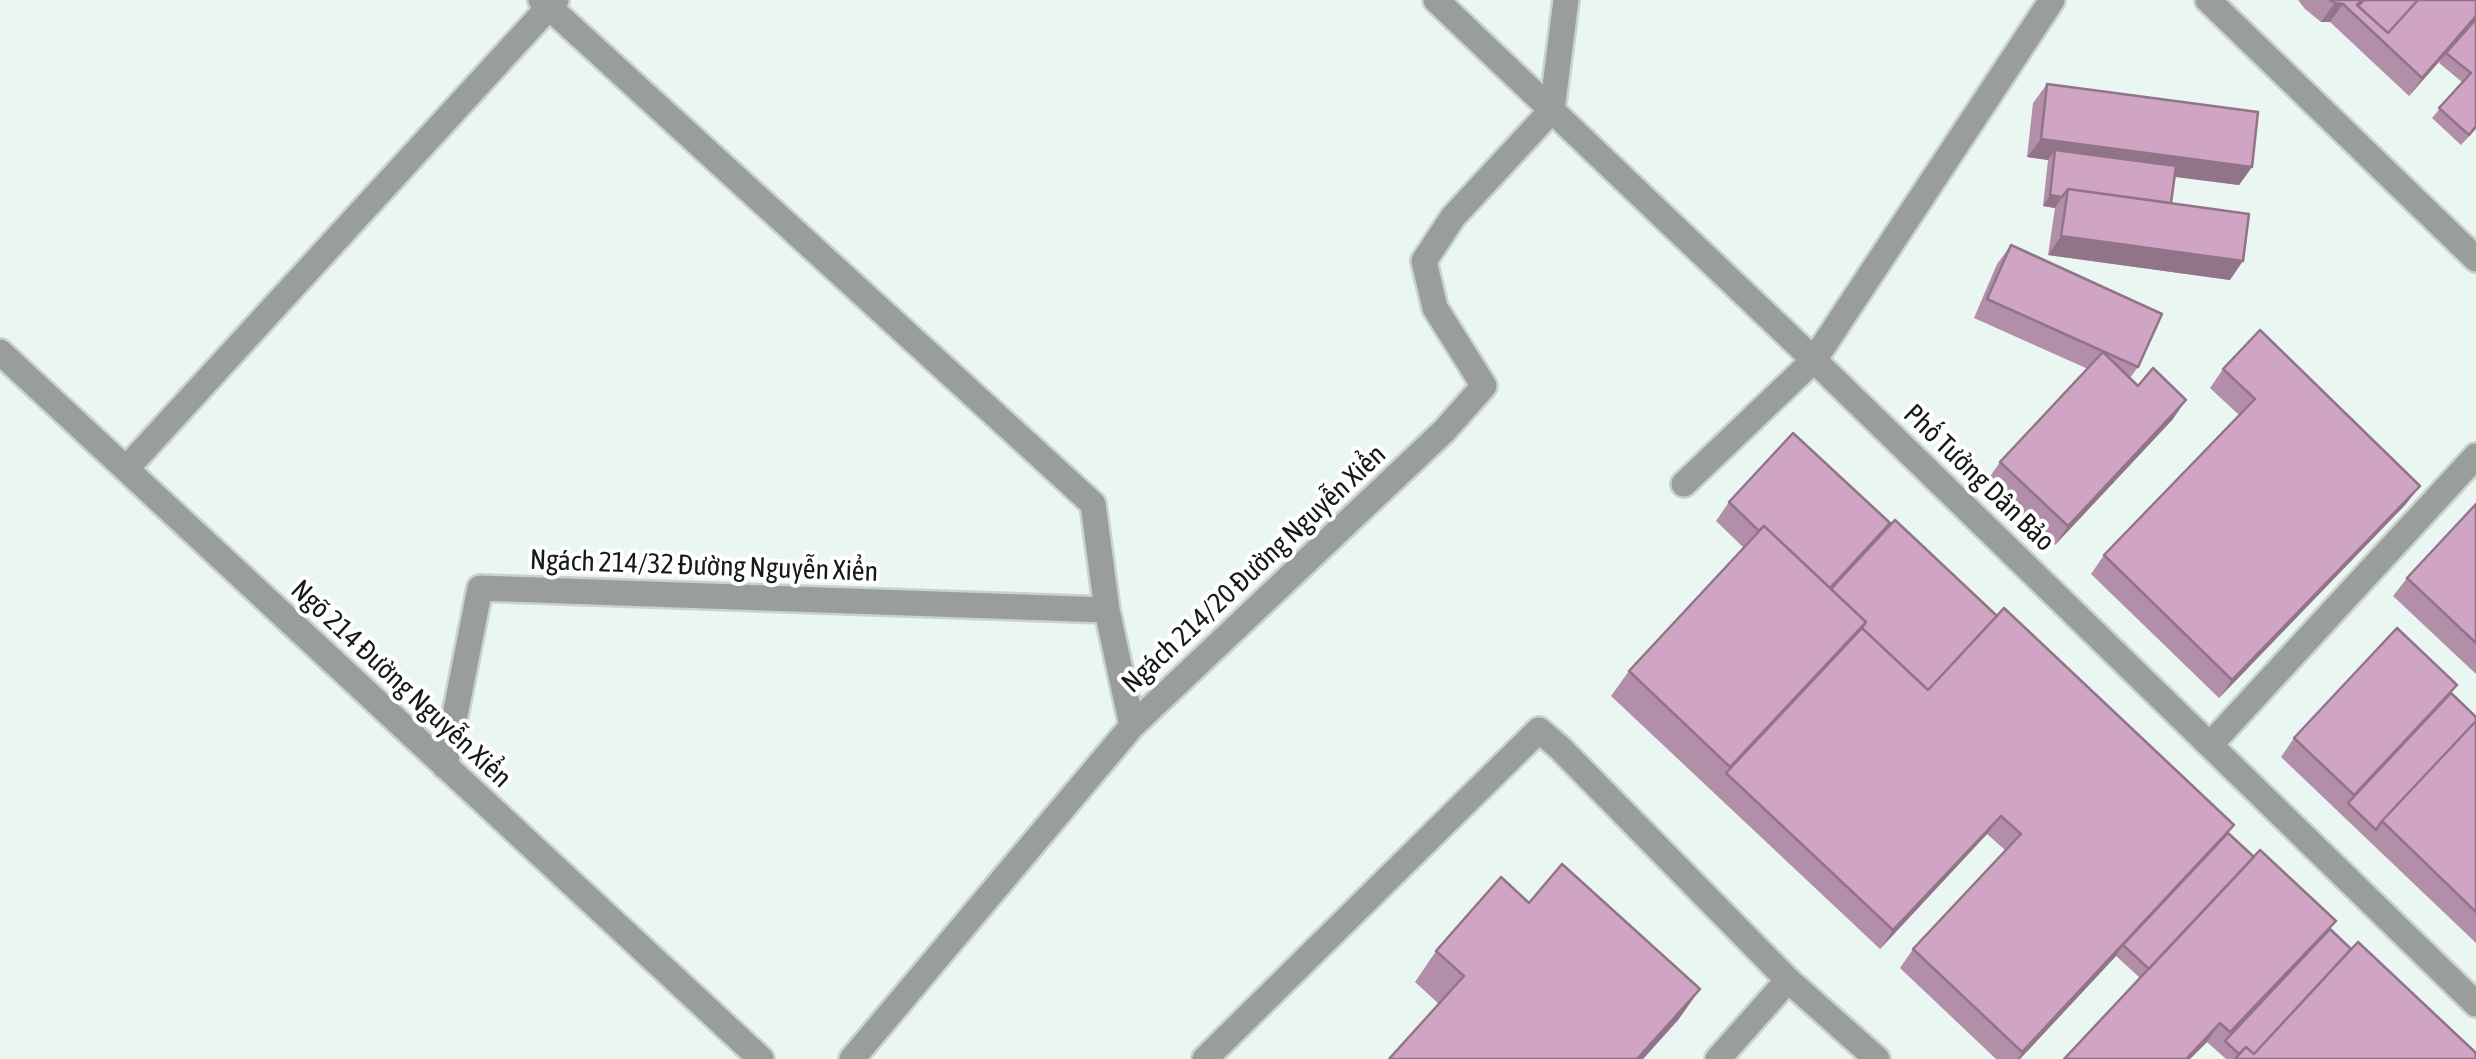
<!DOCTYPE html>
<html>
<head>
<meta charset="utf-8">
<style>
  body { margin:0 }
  canvas { display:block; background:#eaf6f1 }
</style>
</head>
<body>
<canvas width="2476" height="1059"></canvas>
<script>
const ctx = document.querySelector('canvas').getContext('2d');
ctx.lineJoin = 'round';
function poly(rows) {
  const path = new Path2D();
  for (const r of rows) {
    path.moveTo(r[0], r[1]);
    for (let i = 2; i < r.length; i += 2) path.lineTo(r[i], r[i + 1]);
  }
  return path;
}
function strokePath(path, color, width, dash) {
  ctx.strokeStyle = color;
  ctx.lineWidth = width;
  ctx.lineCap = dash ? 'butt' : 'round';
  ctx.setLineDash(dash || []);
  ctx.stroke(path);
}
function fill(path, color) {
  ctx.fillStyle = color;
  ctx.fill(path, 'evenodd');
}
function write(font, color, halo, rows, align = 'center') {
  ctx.font = font + ' "Asap Condensed",sans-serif';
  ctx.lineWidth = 8;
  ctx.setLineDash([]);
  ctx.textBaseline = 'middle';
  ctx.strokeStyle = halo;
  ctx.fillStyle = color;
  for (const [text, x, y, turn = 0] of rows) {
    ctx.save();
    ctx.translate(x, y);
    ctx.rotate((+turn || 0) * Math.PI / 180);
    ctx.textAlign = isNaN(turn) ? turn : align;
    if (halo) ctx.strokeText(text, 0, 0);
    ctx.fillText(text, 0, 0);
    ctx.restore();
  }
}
const service = poly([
  [556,0,549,7,1093,504,1107,610,1132,726],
  [2208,0,2476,259],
  [1684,484,1814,360,2052,0],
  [2210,745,2476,456],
  [445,766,480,588,1107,610],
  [852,1059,1132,726,1444,431,1484,386,1435,308,1424,261,1453,217,1552,110,1566,0],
  [1205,1059,1539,730,1560,748,1788,980,1877,1059],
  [1718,1059,1788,980]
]);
const minor = poly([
  [1436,0,1814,360,2476,1004],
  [0,352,761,1059],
  [126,469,549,7,541,0]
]);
const wall = poly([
  [2298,0,2476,0,2476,129,2461,145,2432,118,2462,82,2439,63,2441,59,2409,96,2330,22,2321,22,2305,9],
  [2047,84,2252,167,2239,185,2175,177,2171,203,2230,280,2048,255,2055,208,2043,206,2048,160,2027,157,2033,103],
  [2011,245,2138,367,2130,378,2173,419,2055,545,1987,481,2000,462,2088,369,1974,318,1997,264],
  [2223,369,2406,504,2219,698,2091,574,2104,555,2239,415,2210,388],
  [1729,502,1890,523,1883,533,2228,833,2351,949,2476,1059,2226,1059,2207,1042,2190,1059,2064,1059,2140,978,2116,956,2020,1059,1996,1059,1900,968,1913,949,2005,850,1987,834,1880,949,1611,696,1629,671,1744,548,1716,521],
  [2476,504,2476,674,2393,596,2407,578],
  [2451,693,2476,717,2476,943,2281,757,2294,738],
  [1529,903,1700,989,1678,1020,1643,1059,1389,1059,1439,1004,1415,982,1436,951]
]);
const shadedWall = poly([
  [2335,3,2343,4,2330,22,2321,22],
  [2476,16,2476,20,2409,96,2422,78],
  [2041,139,2252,167,2239,185,2054,161,2055,150,2048,160,2027,157],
  [2050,195,2062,197,2055,208,2043,206],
  [2061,236,2243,261,2230,280,2048,255],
  [2186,400,2173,419,2055,545,2068,526],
  [2420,486,2406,504,2219,698,2232,680],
  [2001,816,1987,834,1880,949,1893,930],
  [2234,825,2221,843,2123,945,2116,956,2020,1059,2017,1059],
  [1700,989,1678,1020,1643,1059,1637,1059],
  [2220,1023,2207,1042,2190,1059,2186,1059]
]);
const building = poly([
  [2330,0,2362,0,2357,5,2388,33,2418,0,2476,0,2476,16,2422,78,2343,4,2335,3,2330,0],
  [2364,0,2418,0,2388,33,2358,6,2364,0],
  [2476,19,2476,126,2469,135,2439,108,2471,73,2446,53,2476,19],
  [2047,84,2258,112,2252,167,2041,139,2047,84],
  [2055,150,2176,166,2171,203,2068,189,2062,197,2050,195,2055,150],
  [2068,189,2249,214,2243,261,2061,236,2068,189],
  [2011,245,2162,314,2138,367,1987,299,2011,245],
  [2260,330,2420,486,2232,680,2104,555,2255,399,2223,369,2260,330],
  [2103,352,2138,386,2153,368,2186,400,2068,526,2000,462,2103,352],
  [1793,433,1890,523,1830,588,1764,526,1759,531,1729,502,1793,433],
  [2476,504,2476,643,2407,578,2476,504],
  [1895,520,1997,616,1928,690,1862,628,1866,622,1831,589,1895,520],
  [1764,526,1866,622,1730,767,1629,671,1764,526],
  [2004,608,2234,825,2022,1052,1913,949,2021,834,2001,816,1893,930,1726,773,1862,628,1928,690,2004,608],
  [2397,628,2457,685,2354,795,2294,738,2397,628],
  [2451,693,2476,717,2476,721,2382,821,2376,830,2348,803,2451,693],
  [2476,721,2476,912,2382,821,2476,721],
  [2228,833,2254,857,2149,969,2123,945,2228,833],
  [2260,850,2336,921,2230,1032,2220,1023,2186,1059,2064,1059,2260,850],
  [1562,864,1700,989,1637,1059,1389,1059,1464,976,1436,951,1501,877,1529,903,1562,864],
  [2330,929,2351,949,2254,1054,2246,1047,2239,1054,2225,1041,2330,929],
  [2358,942,2476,1053,2476,1059,2235,1059,2246,1047,2254,1054,2358,942]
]);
const streetNames = [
  ["Phố Tưởng Dân Bảo",1979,478,44],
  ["Ngách 214/32 Đường Nguyễn Xiển",704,566,2],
  ["Ngách 214/20 Đường Nguyễn Xiển",1254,569,-43],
  ["Ngõ 214 Đường Nguyễn Xiển",401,684,43]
];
strokePath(service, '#c8d3ce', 30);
strokePath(minor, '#c8d3ce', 30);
strokePath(service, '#999e9c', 25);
strokePath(minor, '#999e9c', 25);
fill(wall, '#b38ea8');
fill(shadedWall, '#927488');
fill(building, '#d0a5c3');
strokePath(building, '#927488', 2.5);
write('28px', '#151917', '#fff', streetNames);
</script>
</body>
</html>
